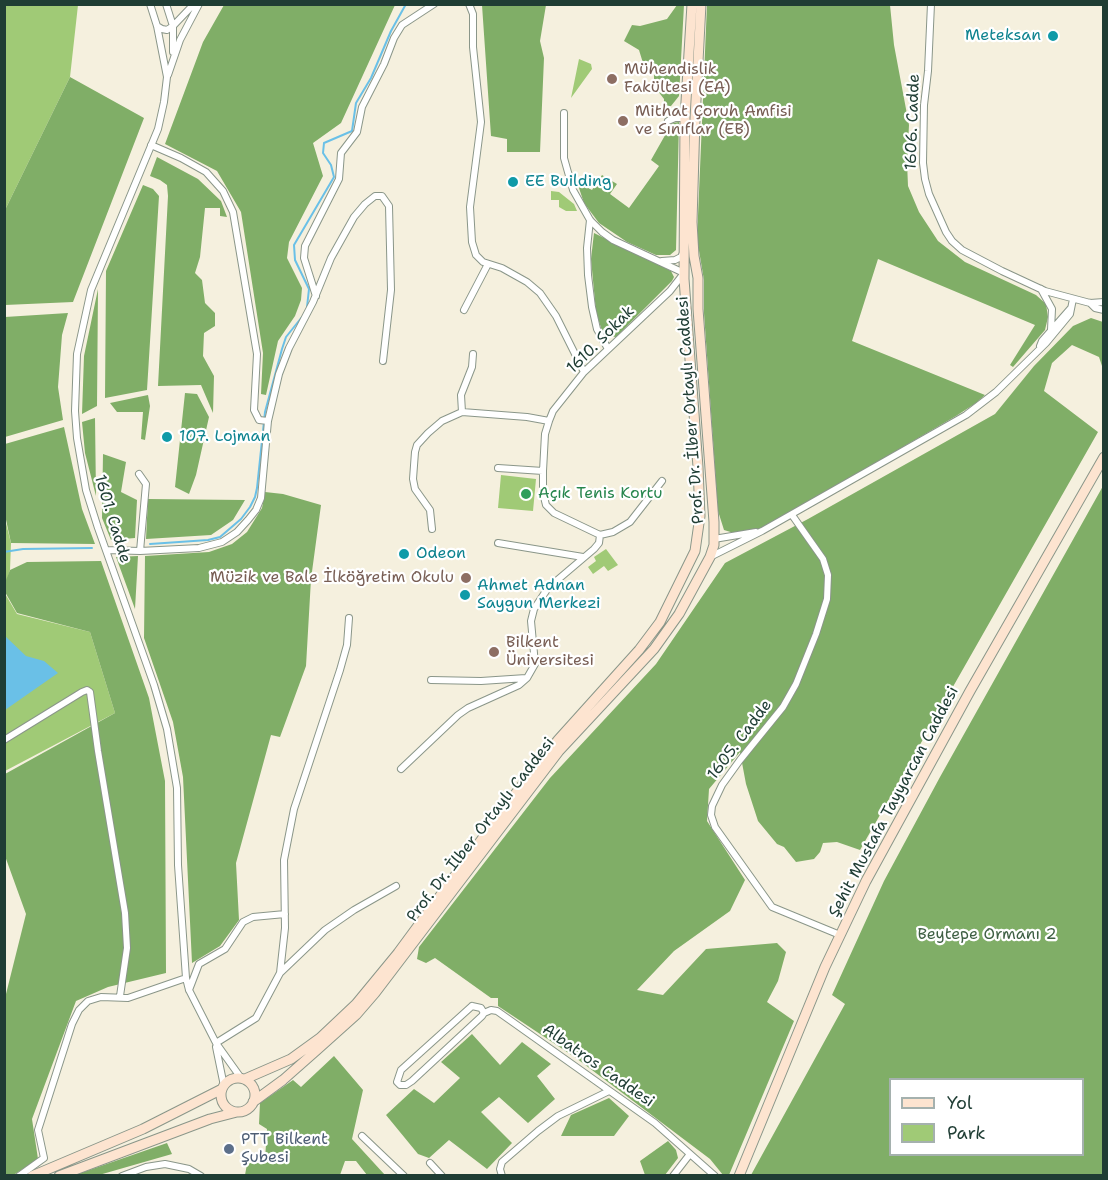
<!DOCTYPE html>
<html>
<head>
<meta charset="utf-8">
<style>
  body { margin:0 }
  #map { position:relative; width:1108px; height:1180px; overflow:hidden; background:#f5f0de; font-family:"Shantell Sans",sans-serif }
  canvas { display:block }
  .frame { position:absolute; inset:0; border:6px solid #1f3d34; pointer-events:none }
  .legend { position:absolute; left:889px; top:1078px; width:195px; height:78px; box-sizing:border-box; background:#fff; border:2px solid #a5b1ae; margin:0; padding:8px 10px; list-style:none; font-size:18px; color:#1f3d34 }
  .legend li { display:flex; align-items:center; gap:12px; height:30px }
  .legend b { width:30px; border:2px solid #a5b1ae }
</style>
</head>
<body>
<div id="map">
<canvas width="1108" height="1180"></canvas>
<div class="frame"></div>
<ul class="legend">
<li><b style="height:8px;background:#fde4d0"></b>Yol</li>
<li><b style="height:16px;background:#a0ca76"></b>Park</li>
</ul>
</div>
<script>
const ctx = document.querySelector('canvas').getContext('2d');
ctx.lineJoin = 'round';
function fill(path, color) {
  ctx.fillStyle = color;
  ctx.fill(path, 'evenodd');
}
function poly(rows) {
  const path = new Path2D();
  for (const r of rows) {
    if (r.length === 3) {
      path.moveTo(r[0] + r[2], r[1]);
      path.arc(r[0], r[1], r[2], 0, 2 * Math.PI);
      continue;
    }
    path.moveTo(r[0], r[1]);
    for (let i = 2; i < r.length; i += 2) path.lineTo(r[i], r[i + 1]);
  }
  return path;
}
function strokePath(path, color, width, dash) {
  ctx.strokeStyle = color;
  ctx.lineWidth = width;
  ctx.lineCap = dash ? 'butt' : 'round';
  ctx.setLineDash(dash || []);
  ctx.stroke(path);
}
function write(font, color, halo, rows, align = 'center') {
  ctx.font = font + ' "Shantell Sans",sans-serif';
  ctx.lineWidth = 4.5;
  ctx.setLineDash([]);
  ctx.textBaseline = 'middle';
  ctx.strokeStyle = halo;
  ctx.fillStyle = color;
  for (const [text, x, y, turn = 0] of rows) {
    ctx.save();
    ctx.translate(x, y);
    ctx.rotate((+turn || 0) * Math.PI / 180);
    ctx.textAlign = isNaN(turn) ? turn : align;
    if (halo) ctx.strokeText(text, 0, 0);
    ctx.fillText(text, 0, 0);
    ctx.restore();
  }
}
const green = poly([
  [5,5,78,5,70,77,5,210],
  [579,59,591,64,592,69,571,98],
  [551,191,559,192,574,204,577,211,566,211,559,207,559,200,551,200],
  [501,475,536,479,533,511,498,508],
  [4,515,11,543,10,570,5,585],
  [606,549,618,565,608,571,604,566,593,574,588,567,596,561,594,557],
  [4,592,17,614,90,632,115,713,5,771]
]);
const forest = poly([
  [224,5,395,5,341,123,313,143,323,176,289,242,287,258,302,288,301,300,295,316,278,341,266,395,261,394,263,353,241,212,217,171,165,144,203,42],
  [482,5,546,5,540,41,544,58,540,152,507,152,507,139,491,136],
  [677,5,684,5,679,96,671,106,664,107,664,99,654,86,654,71,643,63,639,50,624,41,632,25,640,26,667,19],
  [707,5,890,5,894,45,909,125,907,162,908,186,919,212,938,241,965,262,1036,295,1046,304,1048,317,1045,330,1013,367,1010,365,1035,325,878,259,852,341,985,395,976,403,956,416,762,529,737,534,724,530,718,511,704,313,704,280,697,239],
  [70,77,144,118,73,302,5,305,5,210],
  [679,122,676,250,670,255,656,255,627,242,599,223,584,203,577,182,592,190,602,175,617,184,610,194,629,208,659,166,651,160,672,123],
  [157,157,198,179,221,201,227,217,220,216,220,208,205,208,200,257,195,273,202,280,205,303,215,313,215,326,204,333,203,356,214,376,213,413,201,385,158,386,168,196,167,185,160,180,150,176],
  [143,185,153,189,159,196,147,390,105,398,106,271],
  [594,233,671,271,674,277,672,281,616,337,609,336,602,331,596,312,591,259],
  [98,289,97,406,82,414,84,356],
  [68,313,62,335,58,387,63,420,5,437,5,317],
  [1091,318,1103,322,1103,369,1099,357,1072,345,1052,363,1044,391,1098,432,860,850,837,842,823,843,820,852,814,859,796,862,784,847,777,844,758,821,746,784,740,752,709,789,707,821,745,880,730,911,674,951,637,990,663,995,706,949,777,943,786,952,778,981,767,1002,794,1021,729,1175,723,1175,710,1159,576,1058,498,1006,498,998,491,998,435,958,426,963,417,959,419,947,550,778,656,664,725,563,808,519,995,414,1034,366,1073,326],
  [185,393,197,394,209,417,196,475,189,494,175,487],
  [148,395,150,406,145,440,141,439,143,412,117,412,110,403],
  [95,418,96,496,85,453,82,422],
  [64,427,82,509,95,544,11,543,5,515,5,444],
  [103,454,126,462,121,492,137,500,135,538,111,540,102,518],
  [1103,486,1103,1175,751,1175,845,1004,832,995,884,881,940,777],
  [890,1080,1082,1080,1082,1154,890,1154],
  [265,492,283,494,321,505,311,579,306,666,280,737,271,735,236,863,239,920,220,946,192,963,183,777,173,722,144,638,145,556,209,552,232,544,247,532,262,508],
  [148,499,245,500,233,520,211,535,146,539],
  [138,556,135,609,116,557],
  [101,561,149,698,165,781,166,973,108,987,76,1001,32,1119,38,1159,12,1176,4,1175,4,1002,26,914,5,856,5,774,115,713,90,632,17,613,5,592,4,585,10,570,27,562],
  [472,1034,500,1065,522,1042,551,1064,537,1076,555,1099,528,1123,499,1097,481,1112,512,1143,487,1169,449,1140,429,1158,418,1154,386,1115,414,1089,434,1103,460,1078,441,1062],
  [334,1056,363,1090,352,1139,385,1175,367,1175,356,1161,345,1161,340,1175,245,1175,247,1164,265,1159,267,1129,259,1124,260,1103,293,1080,301,1087],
  [609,1098,629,1116,614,1136,561,1136,571,1115],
  [668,1141,676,1150,678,1158,665,1175,645,1175,640,1161],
  [167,1143,172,1154,99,1175,75,1175]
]);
const water = poly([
  [4,635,26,656,44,661,58,673,5,710]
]);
const stream = poly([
  [307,307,309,289,295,260,294,245,334,177,331,165,323,153,324,143,352,131,356,103,371,78,391,31,406,4],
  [150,544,208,540,220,537,241,519,250,507,255,497,257,488,265,412,282,349,286,337,302,317],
  [4,552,23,549,92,548]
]);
const street = poly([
  [150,4,157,26,167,77,164,102,158,129,91,290,77,354,75,411,77,438,86,490,98,528,154,685,167,729,177,788,178,865,186,978,189,990,216,1043,241,1078],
  [166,4,173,26,173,52],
  [469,4,473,14,473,47,481,122,470,207,472,242,476,255,483,262,502,268,527,282,540,293,556,316,584,372],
  [931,4,928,71,924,105,923,163,925,179,929,194,946,232,952,241,962,250,1002,271,1045,291,1090,303,1104,302],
  [157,26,162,29,167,30,173,26,194,4],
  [168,75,180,40,199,4],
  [564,113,564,158,573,190,590,220,602,232,613,240,684,273,670,291,584,372,553,411,549,421,545,434,543,471,543,493,546,505,554,513,600,535],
  [668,121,675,118,685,118],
  [151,145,181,158,206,172,223,191,233,212,257,354,254,410,259,420,268,421],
  [590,220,587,248,588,275,592,307,597,329,608,349],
  [662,261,675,260,681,257,684,251],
  [1041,289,1052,309,1051,330],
  [316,296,304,258,305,246,339,179,341,153,357,132,362,107,384,64,394,38,402,25,434,4],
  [1090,303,1095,308,1104,310],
  [464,310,488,264],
  [1040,346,1042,341,1071,308],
  [462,412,461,395,472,367,473,354],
  [498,468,543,471],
  [139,474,146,484,140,551],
  [792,515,823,559,828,575,827,599,816,634,796,684,783,707,740,760,722,785,712,806,711,815,715,827,772,907,840,935],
  [432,529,430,510,415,489,413,479,415,452,417,445,428,433,442,421,462,412,527,417,549,421],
  [600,535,613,532,630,522,662,481],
  [714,539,756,532],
  [498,543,583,557],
  [106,550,140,551,199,548,222,542,237,532,248,520,256,510,261,498,268,421,279,374,289,348,313,302,331,258,354,217,365,204,375,196,382,196,389,206,391,290,383,361],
  [710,557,762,531,966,415,996,392,1046,343,1070,314,1073,299],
  [431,680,481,681,526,678],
  [4,740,82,692,87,690,90,692,98,751,125,913,127,948,120,996],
  [401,769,458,715,468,708,519,685,527,678,535,664,531,621,534,609,548,588,594,549,599,543,600,535],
  [280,973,285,928,284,860,294,809,340,670,347,645,349,618],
  [189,990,199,964,225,949,243,922,253,917,285,914],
  [472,1006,481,1008,484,1013,482,1016,412,1081,406,1085,400,1085,397,1082,401,1070,472,1006],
  [484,1013,491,1010,497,1011,514,1023,655,1123,715,1176],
  [216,1043,256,1018,280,973,325,930,354,910,396,886],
  [216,1047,224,1086],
  [362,1136,404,1176],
  [430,1163,442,1176],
  [19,1176,44,1158,38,1130,72,1024,79,1010,88,1001,101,997,128,998,186,978],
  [122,1176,146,1167,165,1164,189,1169,201,1176],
  [502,1176,500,1169,502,1162,538,1131,558,1116,609,1091],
  [673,1176,690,1154]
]);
const secondary = poly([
  [238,1095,17],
  [245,1079,291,1059,320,1038,356,1004,398,953,516,793,558,740,639,650,660,622,695,551,700,516,698,467,684,279,685,118,692,4],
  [253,1102,283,1080,317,1050,356,1015,375,993,559,751,654,649,679,614,710,557,714,545,714,522,698,309,698,278,694,256,692,222,695,119,701,4],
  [32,1176,143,1129,222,1089],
  [59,1176,210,1119,237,1112],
  [739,1176,825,967,866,881,970,691,1104,457]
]);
const markers = [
  [1053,36,6,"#0f9aa8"],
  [612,79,6,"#8d6e63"],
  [623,121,6,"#8d6e63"],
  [513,182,6,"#0f9aa8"],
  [167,437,6,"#0f9aa8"],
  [526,494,6,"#2e9e5b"],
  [404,554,6,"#0f9aa8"],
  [466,578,6,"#8d6e63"],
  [465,595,6,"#0f9aa8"],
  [494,652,6,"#8d6e63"],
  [229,1149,6,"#5c6f8a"]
];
const cultureNames = [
  ["Meteksan",1041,36,"right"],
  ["EE Building",525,182],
  ["107. Lojman",179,437],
  ["Odeon",416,554],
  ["Ahmet Adnan",477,586],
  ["Saygun Merkezi",477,604]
];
const educationNames = [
  ["Mühendislik",624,70],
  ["Fakültesi (EA)",624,88],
  ["Mithat Çoruh Amfisi",635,112],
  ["ve Sınıflar (EB)",635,130],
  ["Müzik ve Bale İlköğretim Okulu",454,578,"right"],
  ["Bilkent",506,643],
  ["Üniversitesi",506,661]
];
const streetNames = [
  ["1606. Cadde",913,122,-88],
  ["1610. Sokak",601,340,-45],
  ["Prof. Dr. İlber Ortaylı Caddesi",691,410,-94],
  ["1601. Cadde",112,519,73],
  ["1605. Cadde",740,740,-53],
  ["Şehit Mustafa Tayyarcan Caddesi",894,802,-62],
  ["Prof. Dr. İlber Ortaylı Caddesi",481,830,-52],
  ["Albatros Caddesi",598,1066,35]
];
const leisureNames = [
  ["Açık Tenis Kortu",538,494]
];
const parkNames = [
  ["Beytepe Ormanı 2",987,935]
];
const serviceNames = [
  ["PTT Bilkent",241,1140],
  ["Şubesi",241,1158]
];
fill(green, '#a0ca76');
fill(forest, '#80ae67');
fill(water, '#6ac0e7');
strokePath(stream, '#6ac0e7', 2);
strokePath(street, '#8a9689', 8);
strokePath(secondary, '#8a9689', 11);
strokePath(street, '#fff', 6);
strokePath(secondary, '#fde4d0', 9);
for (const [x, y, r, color] of markers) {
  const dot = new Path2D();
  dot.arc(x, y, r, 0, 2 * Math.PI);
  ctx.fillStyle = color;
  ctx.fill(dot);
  strokePath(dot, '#fff', 2);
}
write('16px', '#0d838f', '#fff', cultureNames, 'left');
write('16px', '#785e54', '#fff', educationNames, 'left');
write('16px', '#1f3d34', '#fff', streetNames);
write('16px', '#27864d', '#fff', leisureNames, 'left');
write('16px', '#3f6044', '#fff', parkNames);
write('16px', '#4e5e75', '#fff', serviceNames, 'left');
</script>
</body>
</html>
